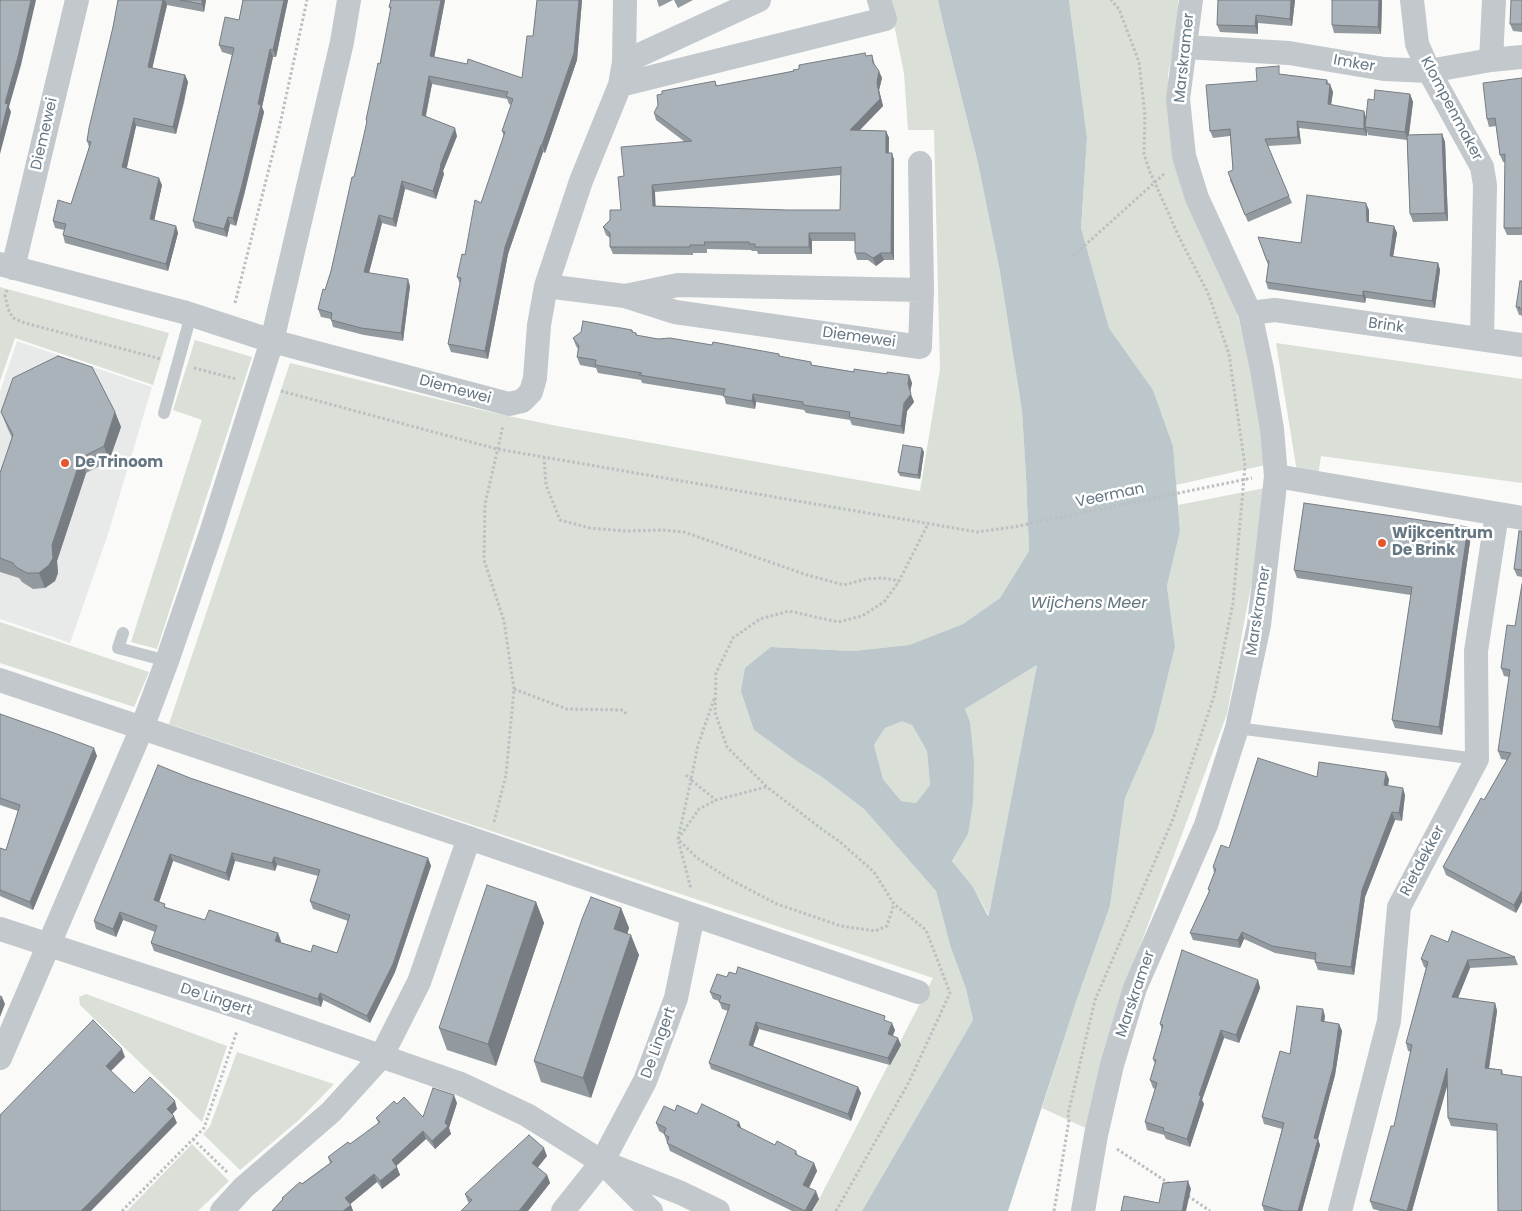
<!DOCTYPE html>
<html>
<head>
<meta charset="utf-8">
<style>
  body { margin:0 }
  canvas { display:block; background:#fafaf8 }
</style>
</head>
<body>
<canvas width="1522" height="1211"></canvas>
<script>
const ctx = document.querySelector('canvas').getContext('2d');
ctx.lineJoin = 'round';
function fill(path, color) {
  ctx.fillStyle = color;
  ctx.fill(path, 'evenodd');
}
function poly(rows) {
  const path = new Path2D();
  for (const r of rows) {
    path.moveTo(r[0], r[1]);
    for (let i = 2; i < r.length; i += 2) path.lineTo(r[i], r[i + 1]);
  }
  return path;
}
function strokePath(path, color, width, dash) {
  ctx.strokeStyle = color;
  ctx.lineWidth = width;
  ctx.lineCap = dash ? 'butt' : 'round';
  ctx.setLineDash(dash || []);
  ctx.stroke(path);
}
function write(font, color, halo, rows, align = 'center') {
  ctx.font = font + ' Poppins,sans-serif';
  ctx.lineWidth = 5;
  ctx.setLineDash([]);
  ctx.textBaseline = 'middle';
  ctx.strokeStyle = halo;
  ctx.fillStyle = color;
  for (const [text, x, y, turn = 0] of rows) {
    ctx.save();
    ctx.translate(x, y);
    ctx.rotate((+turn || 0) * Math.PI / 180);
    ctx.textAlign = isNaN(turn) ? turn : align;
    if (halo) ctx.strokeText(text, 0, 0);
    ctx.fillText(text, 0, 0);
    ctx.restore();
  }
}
const built = poly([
  [17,341,152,387,108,534,70,643,0,619,0,392]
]);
const green = poly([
  [889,0,938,0,943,23,978,163,1000,272,1022,411,1026,476,1029,551,1000,598,963,624,909,645,853,651,772,647,754,730,798,762,822,777,864,809,936,891,950,945,966,989,973,1020,862,1211,813,1211,933,978,169,724,290,363,494,413,557,426,920,491,940,369,934,130,908,130,904,73],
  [1069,0,1178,0,1177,30,1168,74,1170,125,1237,313,1255,384,1265,465,1176,485,1173,446,1153,390,1109,328,1081,228,1087,138],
  [0,287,169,333,153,385,15,338,0,381],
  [195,340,252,357,157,649,131,642,202,420,173,410],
  [1276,343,1522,379,1522,483,1321,456,1318,476,1297,472],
  [1265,488,1257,554,1227,714,1119,1002,1090,1130,1042,1108,1078,996,1110,906,1125,798,1154,732,1175,647,1167,586,1180,531,1178,505],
  [0,622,149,672,134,707,0,663],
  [1037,665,989,916,973,887,952,861,968,834,970,722,965,709],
  [902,720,912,725,927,751,930,785,916,803,901,801,883,779,874,745,885,728],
  [86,994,227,1046,202,1122,80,1005,79,997],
  [237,1052,334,1084,300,1119,240,1170,203,1134,210,1126],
  [192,1144,229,1181,198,1211,127,1211]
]);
const water = poly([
  [938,0,1069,0,1087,138,1081,228,1109,328,1153,390,1173,446,1180,531,1167,586,1175,647,1154,732,1125,798,1110,906,1078,996,1008,1211,862,1211,973,1020,966,989,950,945,936,891,864,809,822,777,798,762,754,730,741,691,745,668,771,647,853,651,909,645,963,624,1000,598,1029,551,1026,476,1022,411,1000,272,978,163,943,23],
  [1037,665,989,915,988,916,973,887,952,861,968,834,973,803,974,764,970,722,965,709],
  [902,721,912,725,927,751,930,785,916,803,901,801,883,779,874,745,885,728]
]);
const path = poly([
  [1073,256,1164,174],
  [7,290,5,295,8,309,13,318,25,323,161,359],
  [235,303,279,129,307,0],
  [194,368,236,379],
  [281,391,497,449,977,532,1013,527,1252,478],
  [544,457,546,485,560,520,590,528,626,531,663,530,684,532,807,575,844,585,866,579,882,578,895,580,898,583],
  [514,689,567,709,623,710,627,715],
  [714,699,698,745,691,780,716,800],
  [686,775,691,780,678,839,691,889],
  [766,787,716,800,699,809,678,839,697,858,731,880,777,904,841,926,875,931,887,926,894,904],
  [494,822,506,775,514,689,504,621,484,560,485,504,503,426],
  [193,1139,227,1172],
  [1117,1149,1170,1184],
  [1188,1196,1210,1211],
  [122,1211,204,1128,237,1031],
  [836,1211,909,1082,950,993,926,930,894,904,874,872,839,841,823,830,767,787,727,747,715,712,716,673,733,638,760,619,789,611,838,622,862,616,884,602,898,583,928,524],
  [1054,1211,1069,1120,1068,1114,1095,1000,1173,819,1214,696,1233,603,1245,466,1229,354,1208,293,1180,239,1150,172,1144,154,1145,116,1139,62,1119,9,1111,0]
]);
const lane = poly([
  [164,413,191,315],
  [123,633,118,648,167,661],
  [1237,728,1477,759]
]);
const street = poly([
  [1412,0,1417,44,1429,71,1482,167,1485,185,1482,339],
  [1185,47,1289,53,1384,69,1429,71,1491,60,1522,57],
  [1491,60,1494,0],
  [624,62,759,0],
  [620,85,885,19,879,0],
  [0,264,183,312,272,341,509,404,522,401,531,392,535,378,539,325,546,286,581,181,620,85,624,62,625,0],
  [13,268,77,0],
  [546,286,625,296,678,285,922,290],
  [625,296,675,312,920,347,922,290,920,163],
  [1250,313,1275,310,1522,345],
  [1276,476,1522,518],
  [0,680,469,838,918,992],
  [0,929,245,1009,461,1084,527,1115,602,1162],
  [0,1058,142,728,167,661,211,533,272,341,342,42,349,0],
  [222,1211,243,1188,331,1112,381,1057,419,982,469,838],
  [563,1211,602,1162,645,1081,676,998,693,915],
  [651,1211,602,1162,681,1193,718,1211],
  [1083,1211,1096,1135,1112,1065,1135,988,1206,825,1237,728,1259,625,1276,476,1272,429,1262,369,1250,313,1197,198,1184,156,1178,99,1191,0],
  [1340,1211,1389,1021,1399,907,1477,759,1476,651,1497,514]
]);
const wall = poly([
  [118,0,206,0,204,12,167,5,152,68,185,75,188,82,184,103,176,134,136,126,127,168,162,185,154,220,176,226,178,233,168,271,65,243,63,235,64,230,55,228,53,221,71,204,89,147,87,141,113,27],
  [243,0,288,0,276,57,273,57,262,107,264,112,245,192,236,226,230,224,227,237,195,228,193,221,232,55,222,52,219,45,239,20],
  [391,0,445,0,434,57,522,78,533,36,537,0,582,0,577,60,545,153,543,152,508,254,488,359,451,352,448,344,460,284,457,277,465,255,481,203,504,137,502,131,511,105,509,104,507,99,432,84,426,116,457,136,443,171,444,174,436,199,405,189,396,227,382,223,369,273,410,286,403,341,364,335,333,327,331,319,321,317,318,309,325,290,331,271,354,177,367,124,366,120,380,64,391,11,389,7],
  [657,0,673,0,659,7],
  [674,0,693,0,678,8],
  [1295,0,1292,26,1258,23,1258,34,1220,32,1217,25],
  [1382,0,1381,34,1334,33,1332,25],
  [1522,0,1522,32,1513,31,1510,24],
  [872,55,875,65,882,78,879,90,883,106,860,130,886,131,889,138,889,153,892,153,894,160,894,260,884,260,876,266,868,260,857,260,855,253,855,241,812,241,812,254,758,254,757,251,752,251,751,250,707,249,707,253,693,253,693,255,613,254,610,247,610,238,606,235,603,227,621,210,624,176,685,142,656,120,654,113,715,81,717,86,794,71],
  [841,175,840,210,787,210,655,206,655,192],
  [1281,74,1327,80,1333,92,1331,105,1364,111,1366,118,1374,100,1410,94,1413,102,1409,135,1442,134,1445,142,1448,221,1413,222,1410,214,1407,140,1368,135,1367,131,1367,136,1299,128,1301,144,1268,146,1292,203,1248,222,1230,180,1233,170,1230,136,1213,138,1210,131,1257,81],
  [1522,78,1522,235,1507,235,1504,228,1505,162,1503,162,1500,155,1496,126,1489,127,1487,119],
  [1369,210,1369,222,1394,226,1397,233,1393,257,1438,263,1440,270,1435,308,1366,298,1365,303,1268,289,1266,282,1268,265,1258,237,1301,243],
  [1522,281,1522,317,1521,315,1519,315,1516,307],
  [632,330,633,332,636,333,637,336,658,339,779,354,780,357,811,362,812,365,854,372,909,375,912,383,910,392,914,402,907,411,904,434,852,425,850,420,806,413,804,410,756,402,755,409,726,404,724,396,642,383,641,380,598,373,596,368,580,365,577,357,578,349,576,346,573,338],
  [1,412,115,412,121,427,109,461,86,473,57,561,58,573,55,581,45,588,33,589,22,582,19,578,0,572,0,473,12,438,7,427],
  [924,452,920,479,900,476,898,472],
  [1468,527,1471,535,1442,735,1395,728,1392,720,1411,595,1297,578,1294,570],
  [1522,531,1522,577,1517,576,1514,569],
  [1515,626,1516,913,1446,875,1443,867,1484,800,1507,760,1501,759,1498,751,1509,677,1504,676,1501,668],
  [0,714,97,756,33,910,0,896,0,848,6,850,18,811,0,805],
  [1317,777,1389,779,1388,786,1405,795,1402,821,1395,820,1365,897,1354,975,1318,970,1315,962,1315,960,1275,953,1244,939,1240,948,1193,940,1190,933,1209,892,1208,889,1214,873,1213,867,1229,848],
  [190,778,428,858,431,866,395,972,370,1023,323,1000,321,1007,154,951,151,943,155,932,123,920,116,937,96,929,94,921],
  [173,861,229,881,235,861,275,871,277,865,318,876,310,901,313,909,348,921,337,953,311,952,280,942,281,941,205,920,167,908,159,902],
  [536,902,544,923,496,1066,447,1050,439,1028],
  [621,908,629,928,627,934,639,955,591,1098,541,1082,534,1061],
  [1448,942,1515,957,1518,965,1470,968,1458,998,1495,1003,1497,1011,1489,1068,1502,1070,1503,1074,1497,1131,1451,1126,1448,1118,1447,1084,1412,1211,1380,1211,1373,1209,1370,1201,1394,1126,1411,1052,1408,1051,1406,1043,1426,968,1424,967,1421,959],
  [727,977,887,1022,895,1030,893,1036,901,1045,890,1065,759,1029,753,1046,858,1087,861,1093,851,1121,711,1069,709,1063,728,1011,722,1009,719,1001,713,999,710,992],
  [1258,980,1260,988,1239,1043,1224,1038,1202,1100,1204,1104,1190,1147,1166,1139,1164,1135,1147,1130,1145,1122,1155,1089,1153,1088,1150,1080,1155,1064,1153,1059,1162,1030,1160,1024],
  [1325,1016,1324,1022,1339,1024,1342,1031,1335,1075,1318,1139,1320,1145,1302,1211,1264,1211,1262,1205,1282,1129,1264,1124,1262,1117,1290,1054],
  [457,1103,449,1128,451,1134,435,1149,426,1139,396,1166,400,1175,382,1189,377,1182,350,1204,353,1211,272,1211,282,1200,282,1198,330,1163,328,1157,350,1144,379,1124,376,1118,397,1104,423,1117],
  [675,1111,697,1114,742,1129,775,1145,796,1151,798,1156,814,1163,817,1171,809,1188,819,1199,812,1211,792,1211,670,1151,664,1134,659,1131,656,1123],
  [547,1156,537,1167,547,1175,550,1183,528,1211,461,1211,469,1203,468,1202,465,1194]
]);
const shadedWall = poly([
  [31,0,36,0,21,65,9,107,11,112,0,154,0,135,5,103],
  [163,0,165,0,167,5,151,74,148,67],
  [202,0,206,0,204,12,202,4],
  [284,0,288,0,276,57,273,50],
  [441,0,445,0,433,64,430,56],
  [579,0,582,0,577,60,545,153,542,145],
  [1291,0,1295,0,1292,26,1290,19],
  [1379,0,1382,0,1381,34,1378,27],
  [1256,15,1258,23,1258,34,1255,26],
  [270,49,273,57,262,107,264,112,236,226,233,218],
  [879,71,882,78,879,90,883,106,853,137,850,130,877,83],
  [185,75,188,82,176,134,173,127],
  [429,76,432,84,424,123,422,115],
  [1330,84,1333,92,1330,111,1328,104],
  [1410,94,1413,102,1408,140,1405,132],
  [1364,111,1366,118,1365,127,1367,131,1367,136,1364,129],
  [134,118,136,126,125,175,122,167],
  [1297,121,1299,128,1301,144,1298,137],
  [455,128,457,136,443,171,444,174,436,199,433,191,440,166],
  [886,131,889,138,888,160,886,153],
  [1442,134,1445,142,1448,221,1445,213],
  [541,145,543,152,508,254,488,359,485,351,505,247],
  [892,153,894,160,894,260,891,253],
  [159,178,162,185,153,226,150,219],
  [402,181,405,189,396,227,393,219],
  [652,185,655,192,656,213,653,206],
  [1366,203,1369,210,1369,229,1367,222],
  [379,215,382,223,367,280,364,272],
  [228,217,230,224,227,237,224,229],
  [176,226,178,233,168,271,166,264],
  [1394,226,1397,233,1392,263,1390,256],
  [809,233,812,241,812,254,809,247],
  [881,253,884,260,876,266,873,258],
  [1438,263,1440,270,1435,308,1432,301],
  [408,279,410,286,403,341,401,333],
  [1363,291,1366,298,1365,303,1363,296],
  [909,375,912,383,910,392,914,402,907,411,904,434,901,426],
  [753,394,756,402,755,409,752,401],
  [115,412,121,427,109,461,104,446],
  [922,448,924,452,920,479,918,475],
  [81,458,86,473,57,561,58,573,55,581,45,588,39,573,52,545],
  [1468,527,1471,535,1442,735,1439,727],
  [94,748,97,756,33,910,30,902],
  [1386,772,1389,779,1387,792,1384,785],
  [1403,788,1405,795,1402,821,1399,813],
  [1392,812,1395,820,1365,897,1354,975,1351,967,1362,890],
  [232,853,235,861,229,881,226,873],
  [170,854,173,861,157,908,154,900],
  [274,857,277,865,275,871,272,863],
  [428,858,431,866,395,972,370,1023,367,1016],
  [1522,890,1522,902,1516,913,1514,905],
  [536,902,544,923,496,1066,488,1044],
  [621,908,629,928,622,950,614,929],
  [120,912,123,920,116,937,113,929],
  [1242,932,1244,939,1240,948,1238,940],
  [278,933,281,941,278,948,275,941],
  [631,935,639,955,591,1098,583,1078],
  [1468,960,1470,968,1455,1005,1452,997],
  [1258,980,1260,988,1239,1043,1236,1035],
  [320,993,323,1000,321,1007,318,999],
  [2,997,5,1004,0,1017,0,1003],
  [1495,1003,1497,1011,1488,1075,1485,1068],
  [1323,1009,1325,1016,1323,1028,1321,1021],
  [756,1022,759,1029,751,1052,749,1045],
  [892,1023,895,1030,890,1041,888,1034],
  [1339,1024,1342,1031,1335,1075,1318,1139,1320,1145,1302,1211,1298,1211],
  [1221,1030,1224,1038,1202,1100,1204,1104,1190,1147,1187,1139,1199,1095],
  [898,1038,901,1045,890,1065,888,1058],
  [122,1049,125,1057,109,1073,106,1066],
  [1447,1068,1450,1076,1412,1211,1407,1211],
  [858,1087,861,1093,851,1121,848,1114],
  [454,1095,457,1103,449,1128,451,1134,435,1149,432,1141,445,1123],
  [175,1101,177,1109,170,1117,167,1109],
  [174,1116,177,1123,91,1211,81,1211],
  [739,1122,742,1130,737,1126],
  [423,1131,426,1139,394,1168,392,1160],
  [544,1148,547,1156,535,1171,532,1163],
  [814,1163,817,1171,806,1193,803,1185],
  [397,1167,400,1175,382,1189,380,1181],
  [374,1174,377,1182,348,1206,345,1198],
  [547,1175,550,1183,528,1211,519,1211],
  [1188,1181,1191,1189,1186,1211,1182,1211],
  [816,1191,819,1199,812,1211,805,1211],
  [351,1205,353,1211,343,1211]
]);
const building = poly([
  [0,0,31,0,18,57,5,103,8,104,0,135,0,0],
  [118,0,163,0,148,67,185,75,173,127,134,118,122,167,159,178,150,219,176,226,166,264,63,235,66,224,53,221,58,200,71,204,91,142,87,141,89,128,113,27,118,0],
  [180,0,202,0,202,4,180,0],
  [243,0,284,0,273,50,270,49,258,104,261,105,242,185,233,218,228,217,224,229,193,221,234,48,219,45,225,17,239,20,243,0],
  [391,0,441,0,430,56,467,64,468,59,522,78,527,36,533,36,537,0,579,0,574,53,542,145,541,145,505,247,485,351,448,344,461,278,457,277,462,254,465,255,475,200,481,203,505,132,502,131,513,99,506,96,508,92,429,76,422,115,455,128,440,166,441,166,433,191,402,181,393,219,379,215,364,272,408,279,401,333,361,328,331,320,332,313,318,309,323,289,325,290,331,271,352,177,354,177,363,139,367,121,366,120,378,63,380,64,391,7,389,7,391,0],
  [1218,0,1291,0,1290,19,1256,15,1255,26,1217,25,1218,0],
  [1332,0,1379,0,1378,27,1332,25,1332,0],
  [1511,0,1522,0,1522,24,1510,24,1511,0],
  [865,53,866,56,872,55,873,63,879,71,877,83,880,99,850,130,886,131,886,153,892,153,891,253,881,253,873,258,865,253,855,253,855,233,809,233,809,247,755,247,755,244,749,244,749,242,704,242,705,245,690,245,690,247,610,247,610,233,603,227,610,220,610,210,621,210,618,177,624,176,621,147,692,141,654,113,658,105,657,95,662,94,662,91,715,81,716,86,794,71,793,70,799,69,799,65,865,53],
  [841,167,840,210,787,210,653,206,652,185,841,167],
  [1279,66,1279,74,1327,80,1326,84,1330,84,1328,104,1364,111,1364,129,1297,121,1298,137,1265,139,1289,196,1245,215,1228,172,1233,170,1230,129,1210,131,1206,85,1257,81,1256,68,1279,66],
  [1522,78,1522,228,1504,228,1505,154,1500,155,1495,118,1487,119,1483,83,1522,78],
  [1375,90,1410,94,1405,132,1365,127,1368,99,1374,100,1375,90],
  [1442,134,1445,213,1410,214,1407,135,1442,134],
  [1307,195,1366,203,1367,222,1394,226,1390,256,1438,263,1432,301,1363,291,1363,296,1266,282,1269,261,1267,261,1258,237,1301,243,1307,195],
  [1520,281,1522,281,1522,309,1519,309,1520,307,1516,307,1520,281],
  [583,321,632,330,632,332,636,333,636,335,658,339,670,338,712,345,713,342,779,354,779,356,811,362,811,365,854,372,854,369,887,374,887,372,909,375,908,384,911,394,904,403,901,426,849,417,850,412,803,405,803,402,753,394,752,401,723,396,725,389,639,375,642,373,595,365,596,360,577,357,579,346,573,338,581,332,583,321],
  [58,356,92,367,115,412,104,446,81,458,52,545,53,558,49,565,39,573,27,573,16,567,13,563,0,558,0,473,13,435,1,412,13,378,58,356],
  [903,445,922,448,918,475,898,472,903,445],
  [1304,503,1468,527,1439,727,1392,720,1412,587,1294,570,1304,503],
  [1519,531,1522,531,1522,570,1514,569,1519,531],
  [1522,584,1522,890,1514,905,1443,867,1481,798,1484,800,1511,753,1498,751,1510,670,1501,668,1507,625,1515,626,1522,584],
  [0,714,57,734,94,748,30,902,0,890,0,848,6,850,20,805,0,798,0,714],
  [1258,758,1317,777,1319,762,1386,772,1384,785,1403,788,1399,813,1392,812,1362,890,1351,967,1315,962,1316,953,1272,946,1242,932,1238,940,1190,933,1210,890,1208,889,1216,869,1213,867,1221,845,1229,848,1258,758],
  [158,765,190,778,428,858,393,964,367,1016,320,993,318,999,151,943,157,926,120,912,113,929,94,921,158,765],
  [232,853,272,863,274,857,320,870,310,901,350,915,337,953,313,945,311,952,275,941,278,933,209,910,205,920,164,907,165,904,154,900,170,854,226,873,232,853],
  [487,885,536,902,488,1044,439,1028,487,885],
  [591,897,621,908,614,929,631,935,583,1078,534,1061,582,919,591,897],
  [1452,931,1515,957,1468,960,1452,997,1495,1003,1485,1068,1502,1070,1501,1074,1522,1077,1522,1211,1498,1211,1497,1124,1448,1118,1447,1068,1407,1211,1370,1201,1391,1126,1394,1126,1412,1045,1406,1043,1428,962,1421,959,1431,935,1448,942,1452,931],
  [1182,950,1258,980,1236,1035,1221,1030,1199,1095,1201,1096,1187,1139,1163,1131,1164,1128,1145,1122,1157,1083,1150,1080,1156,1060,1153,1059,1163,1025,1160,1024,1182,950],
  [738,967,885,1016,884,1020,892,1023,888,1034,898,1038,888,1058,756,1022,749,1045,858,1087,848,1114,709,1063,730,1005,719,1002,721,996,710,992,717,974,727,977,729,972,736,974,738,967],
  [0,996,2,997,0,1003,0,996],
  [1297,1006,1323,1009,1321,1021,1339,1024,1333,1068,1314,1138,1318,1139,1298,1211,1283,1211,1262,1205,1284,1123,1262,1117,1280,1051,1290,1054,1297,1006],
  [93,1020,122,1049,106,1066,134,1093,150,1077,175,1101,167,1109,174,1116,81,1211,0,1211,0,1115,93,1020],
  [433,1088,454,1095,445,1123,448,1126,432,1141,423,1131,392,1160,397,1167,380,1181,374,1174,345,1198,351,1205,343,1211,272,1211,283,1199,282,1198,300,1182,302,1184,332,1162,328,1157,348,1142,350,1144,380,1122,376,1118,394,1101,397,1104,404,1097,423,1117,433,1088],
  [702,1104,739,1122,737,1126,775,1145,777,1141,796,1151,795,1154,814,1163,803,1185,816,1191,805,1211,667,1143,669,1137,664,1134,666,1128,656,1123,664,1106,675,1111,677,1105,697,1114,702,1104],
  [529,1135,544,1148,532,1163,547,1175,519,1211,461,1211,472,1200,465,1194,529,1135],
  [1188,1181,1182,1211,1121,1211,1124,1196,1159,1203,1163,1183,1188,1181]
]);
const markers = [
  [65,463,5,"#e4572e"],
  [1382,543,5,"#e4572e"]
];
const streetNames = [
  ["Marskramer",1185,58,-84],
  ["Imker",1354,64,10],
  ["Klompenmaker",1451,109,62],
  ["Diemewei",45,134,-77],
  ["Brink",1386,326,8],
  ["Diemewei",859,338,8],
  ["Diemewei",455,390,15],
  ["Veerman",1110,496,-12],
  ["Marskramer",1259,611,-81],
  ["Rietdekker",1423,861,-62],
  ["Marskramer",1136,994,-71],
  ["De Lingert",216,1000,18],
  ["De Lingert",659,1043,-70]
];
const poiNames = [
  ["De Trinoom",75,463],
  ["Wijkcentrum",1392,534],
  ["De Brink",1392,551]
];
const waterNames = [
  ["Wijchens Meer",1089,604]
];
fill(built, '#e8e9e9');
fill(green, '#dadfd7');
fill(water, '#bbc7cb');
strokePath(path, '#bbbfc2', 3, [2.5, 2.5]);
strokePath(lane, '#c3c8cc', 12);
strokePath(street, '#c3c8cc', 24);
fill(wall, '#929a9f');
fill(shadedWall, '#777d82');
fill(building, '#aab3b9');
strokePath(building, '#777d82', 1);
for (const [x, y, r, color] of markers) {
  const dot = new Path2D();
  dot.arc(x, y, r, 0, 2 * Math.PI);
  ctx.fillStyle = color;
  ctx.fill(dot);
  strokePath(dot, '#fff', 2);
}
write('15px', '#657683', '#fff', streetNames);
write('bold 15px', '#657683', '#fff', poiNames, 'left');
write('italic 16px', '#60757c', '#fff', waterNames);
</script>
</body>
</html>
